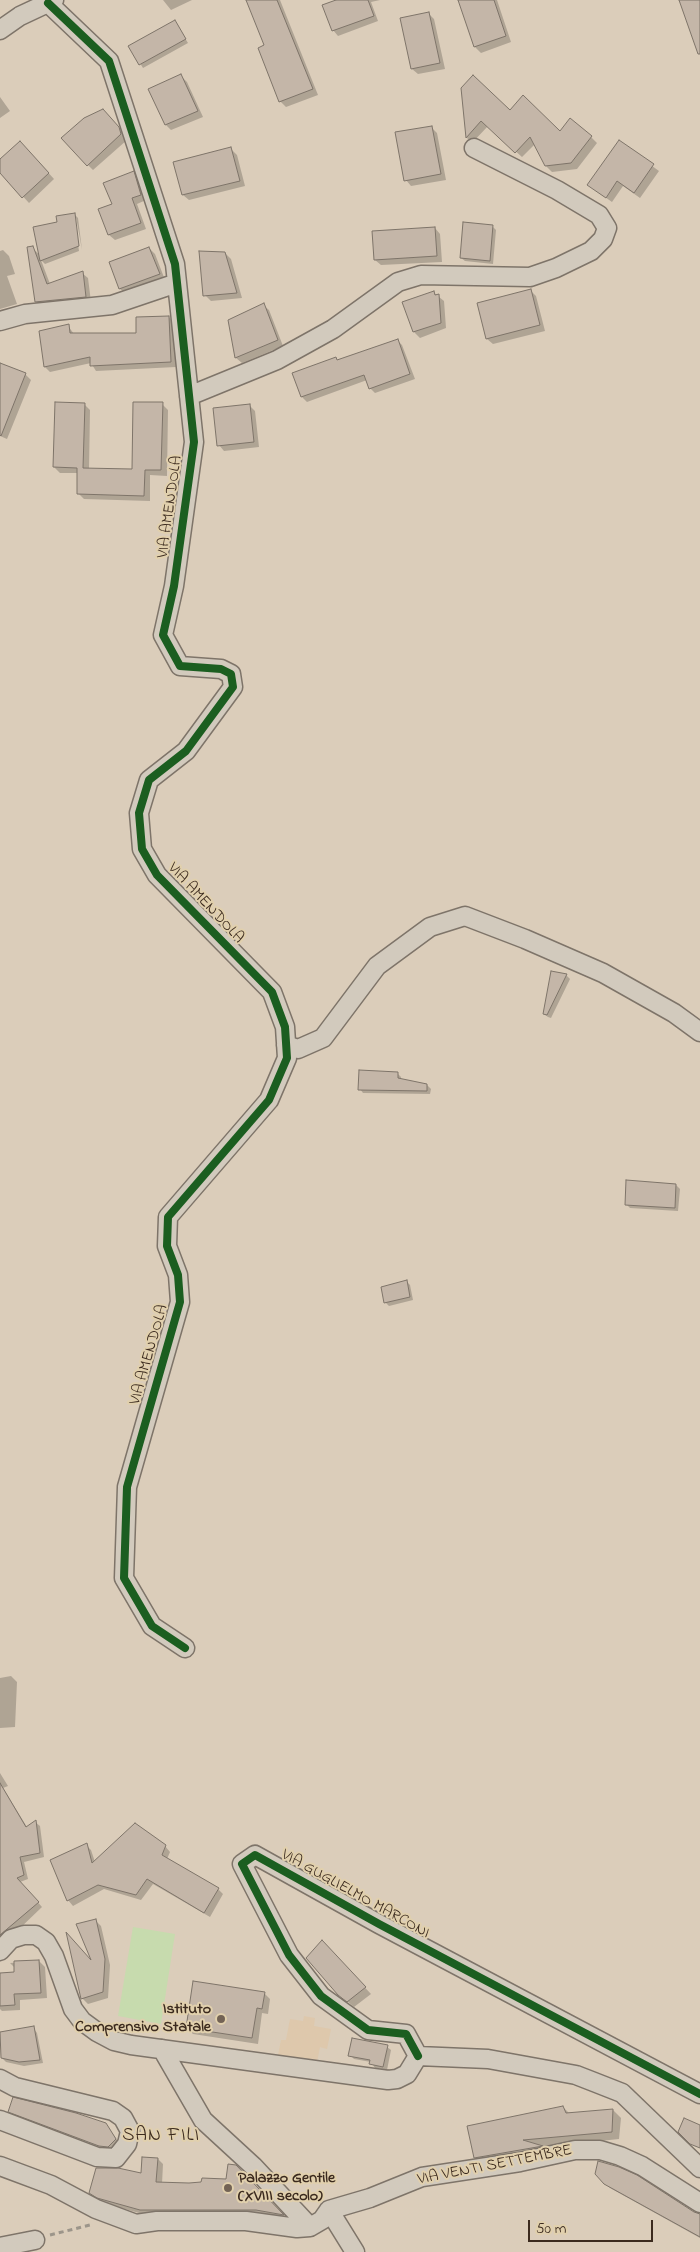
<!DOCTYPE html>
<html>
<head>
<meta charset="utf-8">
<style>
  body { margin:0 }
  #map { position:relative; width:700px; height:2252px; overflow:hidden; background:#dbcdba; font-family:"Indie Flower",sans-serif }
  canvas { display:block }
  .scale { position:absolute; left:528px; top:2220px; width:125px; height:22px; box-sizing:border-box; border:2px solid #3b2a1e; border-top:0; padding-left:6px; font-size:15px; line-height:18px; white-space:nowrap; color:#3b2a1e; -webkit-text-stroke:4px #e1d0ad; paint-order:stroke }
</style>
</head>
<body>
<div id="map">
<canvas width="700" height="2252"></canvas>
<div class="scale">50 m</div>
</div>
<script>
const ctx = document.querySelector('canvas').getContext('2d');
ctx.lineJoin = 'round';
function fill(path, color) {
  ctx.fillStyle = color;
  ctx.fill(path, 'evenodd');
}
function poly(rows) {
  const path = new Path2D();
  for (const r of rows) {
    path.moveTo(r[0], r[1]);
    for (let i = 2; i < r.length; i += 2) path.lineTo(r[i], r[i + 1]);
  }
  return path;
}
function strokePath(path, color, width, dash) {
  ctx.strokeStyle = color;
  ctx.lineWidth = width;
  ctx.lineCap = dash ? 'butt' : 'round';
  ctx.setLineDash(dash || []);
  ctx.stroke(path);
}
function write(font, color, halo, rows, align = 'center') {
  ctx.font = font + ' "Indie Flower",sans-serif';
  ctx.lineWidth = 4;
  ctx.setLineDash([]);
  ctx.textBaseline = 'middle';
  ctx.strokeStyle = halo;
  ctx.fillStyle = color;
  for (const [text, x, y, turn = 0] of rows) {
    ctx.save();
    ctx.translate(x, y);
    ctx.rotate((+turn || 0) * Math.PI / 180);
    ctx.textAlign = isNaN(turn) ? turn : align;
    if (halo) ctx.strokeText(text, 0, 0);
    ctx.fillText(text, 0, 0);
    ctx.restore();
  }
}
const built = poly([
  [304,2016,315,2018,314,2026,331,2029,327,2049,320,2047,317,2062,278,2055,281,2040,286,2040,290,2019,303,2021]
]);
const green = poly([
  [133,1927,175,1934,161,2024,118,2016]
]);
const shadow = poly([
  [163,0,192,0,171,10],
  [247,0,280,0,318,95,286,107,280,101,266,46],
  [340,0,380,0,371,2,378,21,338,36,333,30],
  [459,0,497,0,511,42,481,53,475,47],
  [428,13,434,19,445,69,418,74,412,69],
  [175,22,188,43,143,68,130,47],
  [181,76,187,82,203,117,171,130,166,125],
  [462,88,510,112,560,132,591,137,597,143,577,169,552,172,546,166,535,144,522,157,488,126,472,143,467,138],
  [0,97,10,111,0,118],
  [109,117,125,134,127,140,93,170,88,165],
  [431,127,437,133,446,180,411,186,406,180],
  [619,142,659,171,640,198,623,186,612,202,595,190],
  [26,148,54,179,29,203,0,171,0,161],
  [231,149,237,155,245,186,189,200,183,195],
  [133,172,139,178,146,200,137,204,146,229,115,240,109,235,114,205],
  [74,214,78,218,82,250,76,217,74,217,79,251,45,264,41,260,50,284,82,273,88,278,91,302,42,308,36,302,32,248,40,255,59,223],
  [492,226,496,230,493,264,465,261,461,258],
  [435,228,440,234,442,262,381,265,375,260],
  [149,248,155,254,165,280,126,294,120,289,110,262],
  [3,250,9,256,15,274,7,276,17,304,0,309,0,251],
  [225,253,231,259,242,298,211,301,205,295],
  [530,290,536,296,545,331,493,344,487,339],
  [434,293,444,301,446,328,420,338,414,332,404,303],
  [263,305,269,310,283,346,242,363,236,358,230,321],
  [169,317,174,322,176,367,96,371,91,363,50,372,45,367,68,326,74,334,138,334],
  [397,340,402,345,415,379,375,393,370,388,367,380,307,402,302,397],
  [0,364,25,374,31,380,7,439,0,436],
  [84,404,90,410,89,470,133,471,162,404,168,410,167,476,150,475,150,501,84,499,78,493,78,473,60,473,54,467],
  [249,405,255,411,259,447,224,451,219,445],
  [566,975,570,979,551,1018,548,1017,544,1014],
  [397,1073,401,1077,401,1080,427,1085,431,1089,430,1094,363,1093,360,1089],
  [676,1185,680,1189,678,1211,630,1208,626,1204],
  [406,1281,410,1285,413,1300,389,1306,386,1303],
  [11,1676,17,1682,15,1727,0,1728,0,1678],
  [0,1773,8,1786,3,1788,27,1827,35,1822,40,1826,44,1857,24,1862,28,1879,20,1882,42,1907,17,1931,0,1942],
  [86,1845,91,1850,95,1862,165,1846,170,1852,167,1859,218,1889,223,1894,210,1917,153,1884,141,1900,104,1889,73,1906,68,1900,52,1860],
  [95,1920,101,1926,110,1965,108,1998,88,2004,82,1998,93,1964],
  [322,1942,371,1994,354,2007,339,1994],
  [39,1961,45,1967,47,1998,20,2000,20,2010,2,2011,0,2009,0,1974,20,1973,10,1963],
  [264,1993,270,1999,268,2014,262,2013,258,2044,193,2034,187,2028],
  [34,2029,37,2033,43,2063,24,2066,6,2062,2,2058,0,2034],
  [387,2047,391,2050,387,2070,375,2068,371,2062,354,2059,350,2055],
  [563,2107,570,2114,613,2110,621,2118,619,2139,542,2147,549,2154,483,2166,475,2158],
  [10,2111,106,2124,120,2144,114,2152,105,2151,15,2117],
  [158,2159,163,2164,162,2184,189,2184,227,2180,236,2166,287,2219,146,2215,104,2203,91,2193,143,2174],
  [596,2174,694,2213,700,2214,700,2238,610,2188]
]);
const building = poly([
  [246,0,277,0,313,89,279,102,258,48,264,45,246,0],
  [336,0,368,0,374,16,332,31,322,5,336,0],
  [458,0,494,0,506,36,474,47,458,0],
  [679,0,700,0,700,54,698,54,679,0],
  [429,12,440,63,411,69,400,18,429,12],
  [175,20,186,39,139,65,128,46,175,20],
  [181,74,198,111,165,125,148,89,181,74],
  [473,75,510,110,523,95,560,131,570,118,592,136,571,163,545,166,530,137,515,153,481,121,466,138,461,88,473,75],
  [103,109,119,127,121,134,87,166,61,138,84,118,103,109],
  [432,126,441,174,404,181,395,132,432,126],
  [619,140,654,164,634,193,617,181,606,198,587,185,619,140],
  [20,141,49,173,22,198,0,173,0,159,20,141],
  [231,147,240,181,182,195,173,162,231,147],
  [134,171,141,195,132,198,141,223,108,235,98,209,112,204,103,183,134,171],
  [75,213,79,246,40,261,33,227,57,222,56,216,75,213],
  [463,222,493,225,490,261,460,258,463,222],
  [435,227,437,256,374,260,372,231,435,227],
  [33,246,47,284,83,271,86,297,35,302,27,247,33,246],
  [149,247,160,274,119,289,109,262,149,247],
  [199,251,225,252,237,293,203,296,199,251],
  [531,289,540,325,486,339,477,303,531,289],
  [434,291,435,295,439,294,441,323,413,332,402,302,434,291],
  [264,303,278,340,235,358,228,320,264,303],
  [169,316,171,362,90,366,90,357,44,367,39,331,69,324,70,333,136,333,136,317,169,316],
  [398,339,410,374,369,389,364,375,301,397,292,373,336,357,337,360,398,339],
  [0,363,26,373,1,436,0,435,0,363],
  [55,402,85,403,83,468,132,469,133,402,163,402,161,470,145,470,144,496,77,494,77,468,53,467,55,402],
  [250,404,254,442,217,446,213,408,250,404],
  [551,971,567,974,547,1015,543,1014,551,971],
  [359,1070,398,1072,398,1078,427,1084,427,1091,358,1090,359,1070],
  [626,1180,676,1184,675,1208,625,1205,626,1180],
  [407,1280,410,1297,384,1303,381,1287,407,1280],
  [0,1783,26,1827,36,1820,40,1853,20,1857,24,1875,17,1878,39,1902,0,1935,0,1783],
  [135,1823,166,1845,162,1855,219,1888,204,1913,147,1879,136,1895,98,1885,67,1901,50,1860,87,1843,92,1863,135,1823],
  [96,1919,105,1959,103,1992,81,1999,66,1932,91,1960,76,1924,96,1919],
  [322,1940,366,1987,347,2002,338,1995,306,1958,322,1940],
  [39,1960,41,1993,14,1994,15,2005,0,2006,0,1973,14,1972,14,1961,39,1960],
  [193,1981,265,1992,262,2009,257,2008,252,2038,186,2028,193,1981],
  [34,2026,40,2060,19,2062,1,2058,0,2032,34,2026],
  [352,2038,388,2045,383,2067,369,2064,370,2060,348,2056,352,2038],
  [13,2097,76,2113,106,2123,116,2139,108,2147,99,2146,8,2112,13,2097],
  [563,2106,566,2113,613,2109,612,2132,523,2140,543,2146,474,2158,467,2126,563,2106],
  [684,2118,700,2125,700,2148,690,2144,678,2132,684,2118],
  [142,2157,158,2158,156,2182,189,2183,201,2182,202,2178,226,2179,228,2164,236,2165,284,2215,256,2210,140,2210,97,2198,89,2193,96,2168,118,2168,141,2173,142,2157],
  [598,2161,619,2167,637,2175,694,2212,700,2214,700,2237,604,2184,595,2174,598,2161]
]);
const path = poly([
  [50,2235,90,2225]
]);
const minor = poly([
  [48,3,109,61,175,264,194,442,174,586,163,635,180,666,221,669,231,674,233,687,186,751,149,780,139,813,142,849,157,875,272,992,285,1027,287,1058,269,1100,168,1217,167,1246,178,1275,180,1302,127,1487,124,1578,152,1626,185,1648],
  [0,30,20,16,54,0],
  [0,321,25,314,112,305,177,283],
  [189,396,277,360,333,329,398,282,421,275,530,277,556,268,591,251,603,239,607,228,599,215,557,190,474,148],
  [286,1045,298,1049,323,1038,377,966,430,927,465,916,525,939,603,973,674,1013,700,1032],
  [0,1951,11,1939,24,1935,36,1935,46,1942,54,1956,73,2009,82,2021,97,2032,114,2041,131,2045,388,2080,397,2079,407,2074,418,2056],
  [162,2049,203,2120,253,2166,310,2227],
  [418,2056,406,2034,368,2030,321,1996,289,1955,242,1864,255,1855,379,1924,700,2094],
  [418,2056,488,2059,576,2075,594,2082,622,2093,700,2168],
  [0,2079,15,2087,113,2111,123,2118,130,2131,127,2144,116,2158,97,2157,0,2120],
  [0,2166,51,2185,96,2209,136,2224,157,2221,246,2221,297,2228,310,2227,322,2220,329,2210,370,2198,422,2177,520,2162,575,2150,600,2150,620,2156,642,2166,700,2203],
  [329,2210,355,2252],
  [0,2247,35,2240]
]);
const cycleway = poly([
  [48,3,109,61,175,264,194,442,174,586,163,635,180,666,221,669,231,674,233,687,186,751,149,780,139,813,142,849,157,875,272,992,285,1027,287,1058,269,1100,168,1217,167,1246,178,1275,180,1302,127,1487,124,1578,152,1626,185,1648],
  [418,2056,406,2034,368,2030,321,1996,289,1955,242,1864,255,1855,379,1924,700,2094]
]);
const markers = [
  [221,2019,5,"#736355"],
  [228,2188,5,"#736355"]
];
const streetNames = [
  ["VIA AMENDOLA",171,507,-82],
  ["VIA AMENDOLA",205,904,47],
  ["VIA AMENDOLA",150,1355,-74],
  ["VIA GUGLIELMO MARCONI",355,1895,29],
  ["VIA VENTI SETTEMBRE",495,2166,-11]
];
const poiNames = [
  ["Istituto",211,2010],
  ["Comprensivo Statale",211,2028],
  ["Palazzo Gentile",238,2179,"left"],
  ["(XVIII secolo)",238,2197,"left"]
];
const quarterNames = [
  ["SAN FILI",161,2137]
];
fill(built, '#dec8ac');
fill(green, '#c7dbae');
fill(shadow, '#0003');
fill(building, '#c4b6a8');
strokePath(building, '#7e7469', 1);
strokePath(minor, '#7e7469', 21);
strokePath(path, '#9c958a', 3, [5, 4]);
strokePath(minor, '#d2cabd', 18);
strokePath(cycleway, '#1b5e20', 8);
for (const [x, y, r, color] of markers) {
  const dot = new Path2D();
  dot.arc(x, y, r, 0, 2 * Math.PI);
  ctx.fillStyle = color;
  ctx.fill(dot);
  strokePath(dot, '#e1d0ad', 2);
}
write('16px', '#3b2a1e', '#e1d0ad', streetNames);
write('bold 16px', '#3b2a1e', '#e1d0ad', poiNames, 'right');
ctx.letterSpacing = '1px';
write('19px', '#3b2a1e', '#e1d0ad', quarterNames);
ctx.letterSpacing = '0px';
</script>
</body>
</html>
